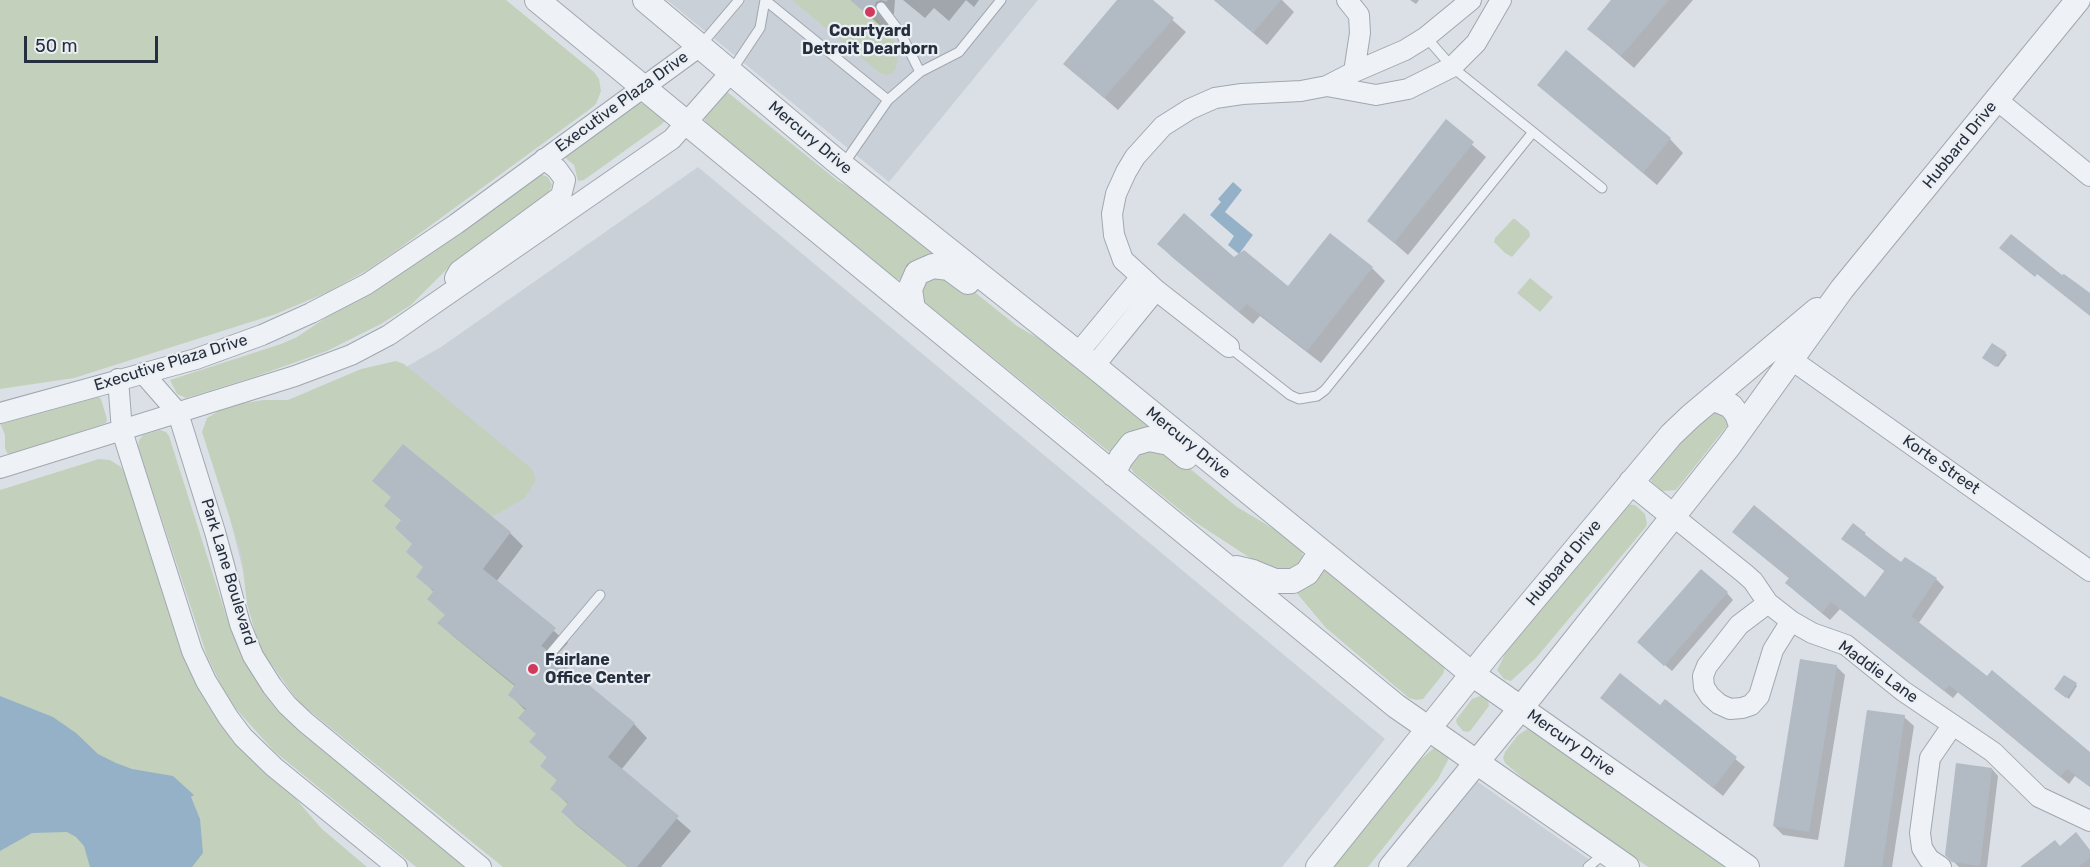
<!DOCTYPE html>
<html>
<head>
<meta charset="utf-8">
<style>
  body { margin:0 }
  #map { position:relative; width:2090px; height:867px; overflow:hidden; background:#dbe0e6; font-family:Rubik,sans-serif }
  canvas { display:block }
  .scale { position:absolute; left:24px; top:36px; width:134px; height:27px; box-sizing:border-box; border:3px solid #252f3d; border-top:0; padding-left:8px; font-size:18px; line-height:21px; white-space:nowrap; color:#252f3d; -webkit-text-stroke:4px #ebeff4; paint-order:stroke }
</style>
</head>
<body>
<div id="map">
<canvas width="2090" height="867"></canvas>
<div class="scale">50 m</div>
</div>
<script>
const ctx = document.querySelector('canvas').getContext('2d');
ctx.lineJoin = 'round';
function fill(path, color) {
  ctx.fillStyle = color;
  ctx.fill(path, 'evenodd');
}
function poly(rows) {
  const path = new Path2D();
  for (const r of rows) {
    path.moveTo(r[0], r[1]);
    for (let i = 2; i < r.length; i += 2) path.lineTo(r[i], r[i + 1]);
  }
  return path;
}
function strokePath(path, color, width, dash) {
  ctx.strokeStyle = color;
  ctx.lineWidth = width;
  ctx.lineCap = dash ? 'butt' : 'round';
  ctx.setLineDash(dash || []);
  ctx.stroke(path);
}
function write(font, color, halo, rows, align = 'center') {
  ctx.font = font + ' Rubik,sans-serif';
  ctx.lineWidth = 4.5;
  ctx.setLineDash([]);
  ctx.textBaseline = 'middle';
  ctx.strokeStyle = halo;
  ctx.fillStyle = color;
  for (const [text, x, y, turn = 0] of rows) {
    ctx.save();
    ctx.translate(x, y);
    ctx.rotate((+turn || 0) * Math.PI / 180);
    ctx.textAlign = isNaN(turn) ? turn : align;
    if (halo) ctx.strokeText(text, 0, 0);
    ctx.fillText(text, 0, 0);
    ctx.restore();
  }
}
const built = poly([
  [667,0,1038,0,889,182],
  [698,167,1385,739,1282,867,515,867,250,598,207,427,399,371,441,347],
  [1475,780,1600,867,1405,867]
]);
const green = poly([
  [0,0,506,0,594,72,599,79,601,91,596,104,590,109,397,250,369,269,328,292,276,314,74,378,0,389],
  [792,0,853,0,877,19,895,42,898,55,896,68,892,73,887,75,880,73],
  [726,91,838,181,892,212,936,248,934,255,900,280,895,278,705,122,704,115],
  [639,103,645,104,663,116,665,120,662,124,584,180,578,181,574,165,563,156,632,105],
  [540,174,548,177,552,185,549,192,454,262,411,305,381,324,327,351,254,377,186,398,177,394,170,380,281,344,297,337],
  [1513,219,1515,219,1529,231,1530,236,1512,257,1505,253,1494,242,1495,238],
  [925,276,957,278,1017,326,1064,353,1150,427,1112,453,1108,451,922,300,919,282],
  [1530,278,1553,297,1540,312,1517,293],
  [396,361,404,364,532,469,536,480,525,498,492,517,404,444,391,497,401,520,395,529,412,544,406,552,423,567,416,577,434,591,428,599,445,615,438,623,515,685,508,695,526,709,519,719,536,734,530,743,547,757,540,766,557,780,551,789,568,803,561,813,629,867,503,867,301,704,294,696,260,648,247,604,241,553,202,432,207,418,227,406,263,400,288,400,361,369],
  [91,394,96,395,101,399,107,419,106,423,12,455,7,453,5,448,5,435,0,423],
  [1703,411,1722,411,1727,422,1727,426,1676,490,1663,491,1652,482,1650,477],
  [160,430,166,432,169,436,229,625,242,655,258,684,278,709,302,732,468,867,416,867,274,751,236,709,222,687,207,656,138,447,139,440,143,435],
  [1135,449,1167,450,1237,507,1291,539,1302,547,1303,558,1297,566,1287,571,1275,571,1264,567,1195,522,1134,473,1129,465],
  [99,459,110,460,121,467,128,479,180,643,196,683,209,707,235,743,295,798,322,829,367,867,0,867,0,490],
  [1625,504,1635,505,1645,514,1647,524,1645,528,1536,658,1511,681,1504,679,1497,670,1511,642],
  [1319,564,1445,667,1443,674,1423,699,1416,700,1409,698,1326,628,1295,591],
  [1480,696,1488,699,1489,706,1471,730,1468,732,1463,731,1457,724,1456,720,1472,699],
  [1529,728,1731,867,1648,867,1531,785,1505,763,1503,758,1505,752,1518,735],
  [1435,747,1449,753,1449,758,1438,779,1368,867,1331,867,1412,767]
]);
const water = poly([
  [1233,182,1242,190,1225,212,1253,235,1239,254,1228,245,1234,236,1210,215,1221,202,1218,199],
  [0,696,53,717,76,733,98,754,116,763,132,769,173,776,194,795,191,797,200,819,203,853,192,867,90,867,84,846,76,837,67,832,32,833,0,851]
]);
const shadow = poly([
  [854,0,895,0,894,14,888,17,888,25,884,29,867,14],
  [903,0,979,0,974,7,966,0,949,21,934,8,925,18],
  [1119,0,1150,0,1186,32,1118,110,1065,64],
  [1214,0,1282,0,1294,12,1267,45],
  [1410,0,1419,0,1416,4],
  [1613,0,1693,0,1634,68,1589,29],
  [1539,85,1670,139,1683,153,1657,185],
  [1446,122,1486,157,1408,255,1369,221],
  [1159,244,1234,258,1288,288,1372,268,1385,281,1321,363,1260,316,1253,324,1172,257],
  [2005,353,2007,355,1998,367,1986,359],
  [404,446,510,533,523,546,496,582,568,643,554,658,634,724,647,738,621,770,691,831,661,867,628,867,576,825,563,812,569,805,552,789,558,781,542,766,548,758,531,742,537,734,526,711,510,695,516,687,453,636,439,623,446,615,434,592,418,576,424,568,402,521,386,506,393,498],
  [1853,525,1902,564,1936,579,1944,587,1918,624,2090,754,2090,787,2075,776,2069,784,1958,692,1953,698,1840,609,1830,620,1795,591,1790,579,1742,539,1865,599,1886,572,1843,539],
  [1727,593,1733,600,1672,671,1646,649],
  [1836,666,1845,675,1818,840,1783,835,1774,826],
  [2076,684,2077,686,2069,699,2058,691],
  [1602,698,1660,707,1665,701,1745,767,1723,796],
  [1904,717,1914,726,1892,867,1845,867],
  [1992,769,1998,776,1987,867,1959,867,1946,854],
  [2060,847,2090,850,2090,867,2023,867]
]);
const building = poly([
  [850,0,888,0,886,2,881,0,876,2,874,7,876,11,870,17],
  [1117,0,1153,0,1174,18,1104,98,1063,64],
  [1214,0,1281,0,1253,33],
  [1611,0,1669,0,1621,56,1587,29],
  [1566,50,1671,138,1643,173,1537,85],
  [1446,119,1474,142,1394,243,1367,221],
  [1184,213,1234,257,1244,250,1288,286,1330,233,1373,267,1307,351,1247,304,1239,312,1157,244],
  [2011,234,2062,275,2064,274,2090,293,2090,316,2037,274,2035,277,1999,248],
  [1992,343,2006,352,1996,367,1982,358],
  [403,444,511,532,483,569,556,628,541,646,546,649,546,658,550,660,556,658,635,723,608,757,679,816,637,867,628,867,561,812,568,803,550,789,557,780,540,766,547,757,529,742,536,734,518,718,526,709,508,695,515,685,437,623,445,615,427,599,434,591,416,577,423,567,406,552,412,544,395,528,401,520,384,506,391,497,372,481],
  [1754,505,1865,597,1885,570,1841,539,1853,523,1866,533,1864,535,1901,562,1905,557,1937,578,1911,616,1987,676,1992,670,2090,752,2090,787,2067,769,2060,777,1949,685,1944,691,1831,602,1822,613,1785,583,1789,578,1732,532],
  [1701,569,1728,592,1664,666,1637,642],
  [1800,659,1837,665,1809,832,1773,826],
  [1620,673,1660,705,1665,699,1737,757,1713,788,1600,698],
  [2064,675,2077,683,2066,698,2054,689],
  [1867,710,1905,715,1882,867,1844,867],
  [1956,763,1992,768,1980,866,1952,862,1945,855],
  [2076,832,2090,850,2090,858,2078,867,2020,867,2055,840,2060,846]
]);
const service = poly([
  [765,0,888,100],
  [881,7,900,32,920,72],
  [700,46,739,0],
  [732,70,760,28,765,0],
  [1533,132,1602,188],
  [843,165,888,100,920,72,959,52,1001,0],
  [1229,347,1290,395,1299,399,1317,396,1325,390,1533,132,1452,67,1426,37],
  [551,653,600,595],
  [1588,867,1605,853]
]);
const minor = poly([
  [1347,0,1359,15,1360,33,1354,72],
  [1327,86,1354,72,1405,50,1426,37,1471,0],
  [1997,100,2090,176],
  [455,278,459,271,561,196,565,180,557,169,544,159],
  [1229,347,1156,290,1123,260,1114,235,1112,214,1116,194,1126,172,1135,157,1163,126,1190,109,1215,98,1242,94,1301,91,1327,86,1376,95,1408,89,1452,67,1476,43,1501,0],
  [1078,353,1141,277],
  [1792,360,2090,571],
  [1094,366,1156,290],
  [143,373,178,413,215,532,240,624,253,656,272,686,287,705,305,722,481,867],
  [118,379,122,431,192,651,206,681,228,717,243,737,274,767,397,867],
  [0,413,196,359,262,335,311,313,367,284,456,224,700,46],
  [0,468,295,376,351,355,389,335,672,139,731,72],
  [1673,516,1744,573,1753,581,1768,603,1791,621,1812,633,1846,645,1903,691,1993,752,2039,797,2090,821],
  [1768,603,1739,625,1707,666,1703,676,1704,687,1710,696,1719,704,1730,709,1742,708,1751,705,1759,696,1773,650,1791,621],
  [1941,867,1929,859,1922,848,1920,833,1930,758,1952,726]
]);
const tertiary = poly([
  [537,0,1396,706,1627,867],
  [645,0,834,159,1094,366,1472,674,1747,867],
  [913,309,910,289,917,273,933,266,949,268,968,282],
  [1712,398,1731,406,1737,414,1742,428],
  [1113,474,1121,458,1132,444,1149,439,1169,443,1186,457],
  [1631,482,1673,516],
  [1236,568,1253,572,1275,581,1293,581,1307,573,1321,552],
  [1318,867,1489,653,1671,435,1691,416,1817,310],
  [1391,867,1521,708,1729,446,1842,289,2078,0]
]);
const markers = [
  [870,12,6,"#d13a5c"],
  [533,669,6,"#d13a5c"]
];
const poiNames = [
  ["Courtyard",870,31],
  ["Detroit Dearborn",870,49],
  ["Fairlane",545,660,"left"],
  ["Office Center",545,678,"left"]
];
const streetNames = [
  ["Executive Plaza Drive",622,102,-36],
  ["Mercury Drive",810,138,40],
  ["Hubbard Drive",1960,145,-51],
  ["Executive Plaza Drive",171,363,-17],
  ["Mercury Drive",1188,443,39],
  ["Korte Street",1941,465,35],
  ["Hubbard Drive",1564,563,-50],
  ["Park Lane Boulevard",228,572,73],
  ["Maddie Lane",1878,672,36],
  ["Mercury Drive",1571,743,35]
];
fill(built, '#c9d0d8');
fill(green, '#c3d1bc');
fill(water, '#94b1c8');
fill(shadow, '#0003');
fill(building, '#b2bac3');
strokePath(service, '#a1a7b0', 11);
strokePath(minor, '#a1a7b0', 22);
strokePath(tertiary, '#a1a7b0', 26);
strokePath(service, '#eef1f5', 9);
strokePath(minor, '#eef1f5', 20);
strokePath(tertiary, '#eef1f5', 24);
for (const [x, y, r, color] of markers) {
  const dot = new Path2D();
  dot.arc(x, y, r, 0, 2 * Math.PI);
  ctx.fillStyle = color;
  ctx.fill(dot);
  strokePath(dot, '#ebeff4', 2);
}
write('bold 16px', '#252f3d', '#ebeff4', poiNames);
write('16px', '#252f3d', '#ebeff4', streetNames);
</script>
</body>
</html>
